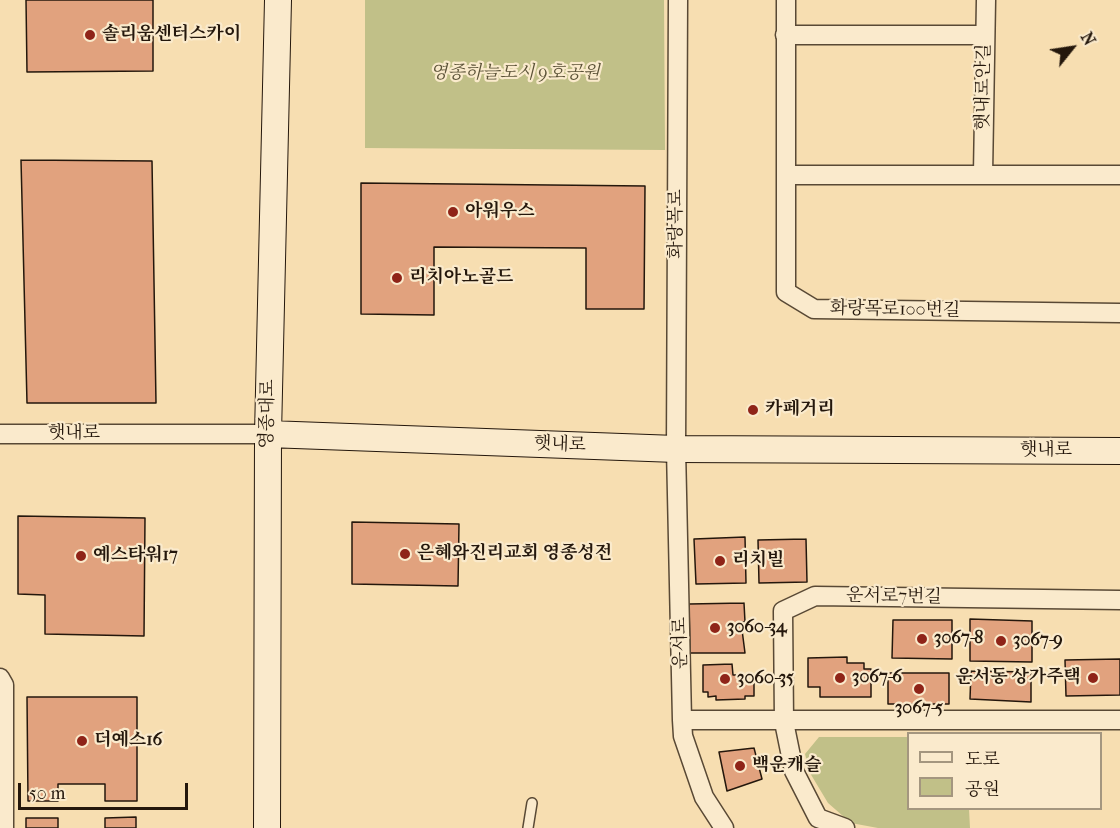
<!DOCTYPE html>
<html>
<head>
<meta charset="utf-8">
<style>
  body { margin:0 }
  #map { position:relative; width:1120px; height:828px; overflow:hidden; background:#f7deb1; font-family:"IM FELL French Canon","Noto Serif KR",serif }
  canvas { display:block }
  .legend { position:absolute; left:907px; top:732px; width:195px; height:78px; box-sizing:border-box; background:#faeacc; border:2px solid #a4967f; margin:0; padding:8px 10px; list-style:none; font-size:18px; color:#24170c }
  .legend li { display:flex; align-items:center; gap:12px; height:30px }
  .legend b { width:30px; border:2px solid #a4967f }
  .north { position:absolute; left:1042px; top:18px; width:60px; height:60px; -webkit-text-stroke:4px #faeacc; paint-order:stroke; rotate:60deg; font-size:16px; font-weight:700; line-height:24px; text-align:center; color:#24170c }
  .north::after { content:''; display:block; margin:auto; width:21px; height:27px; background:#24170c; clip-path:polygon(50% 0,100% 100%,50% 72%,0 100%) }
  .scale { position:absolute; left:18px; top:783px; width:170px; height:27px; box-sizing:border-box; border:3px solid #24170c; border-top:0; padding-left:8px; font-size:18px; line-height:21px; white-space:nowrap; color:#24170c; -webkit-text-stroke:4px #faeacc; paint-order:stroke }
</style>
</head>
<body>
<div id="map">
<canvas width="1120" height="828"></canvas>
<ul class="legend">
<li><b style="height:8px;background:#faeacc"></b>도로</li>
<li><b style="height:16px;background:#c1c088"></b>공원</li>
</ul>
<div class="north">N</div>
<div class="scale">50 m</div>
</div>
<script>
const ctx = document.querySelector('canvas').getContext('2d');
ctx.lineJoin = 'round';
function fill(path, color) {
  ctx.fillStyle = color;
  ctx.fill(path, 'evenodd');
}
function poly(rows) {
  const path = new Path2D();
  for (const r of rows) {
    path.moveTo(r[0], r[1]);
    for (let i = 2; i < r.length; i += 2) path.lineTo(r[i], r[i + 1]);
  }
  return path;
}
function strokePath(path, color, width, dash) {
  ctx.strokeStyle = color;
  ctx.lineWidth = width;
  ctx.lineCap = dash ? 'butt' : 'round';
  ctx.setLineDash(dash || []);
  ctx.stroke(path);
}
function write(font, color, halo, rows, align = 'center') {
  ctx.font = font + ' "IM FELL French Canon","Noto Serif KR",serif';
  ctx.lineWidth = 4.5;
  ctx.setLineDash([]);
  ctx.textBaseline = 'middle';
  ctx.strokeStyle = halo;
  ctx.fillStyle = color;
  for (const [text, x, y, turn = 0] of rows) {
    ctx.save();
    ctx.translate(x, y);
    ctx.rotate((+turn || 0) * Math.PI / 180);
    ctx.textAlign = isNaN(turn) ? turn : align;
    if (halo) ctx.strokeText(text, 0, 0);
    ctx.fillText(text, 0, 0);
    ctx.restore();
  }
}
const green = poly([
  [365,0,664,0,665,150,365,148],
  [819,737,908,737,908,808,969,809,970,828,878,828,851,823,828,803,810,773,805,754]
]);
const building = poly([
  [26,0,153,0,153,71,27,72,26,0],
  [21,160,152,161,156,403,27,403,21,160],
  [361,183,645,186,644,309,586,309,586,248,434,247,434,315,361,314,361,183],
  [18,516,145,518,144,636,45,634,45,595,18,594,18,516],
  [352,522,459,524,458,586,352,584,352,522],
  [745,537,746,583,696,584,694,539,745,537],
  [806,539,807,582,759,583,758,540,806,539],
  [744,603,745,622,741,622,745,653,690,653,689,604,744,603],
  [970,619,1032,621,1032,662,970,661,970,619],
  [893,620,952,620,952,659,892,658,893,620],
  [847,657,847,663,864,663,864,669,871,669,871,697,820,697,820,687,808,687,808,658,847,657],
  [1120,659,1120,695,1066,696,1065,660,1120,659],
  [732,664,733,675,747,675,747,683,754,683,754,696,745,696,745,699,716,700,716,696,708,697,708,692,703,692,703,665,732,664],
  [971,671,1031,672,1031,702,970,699,971,671],
  [888,673,949,673,949,704,888,704,888,673],
  [27,697,137,697,137,801,105,801,105,784,58,784,58,801,28,801,27,697],
  [754,748,762,779,727,791,719,752,754,748],
  [136,817,136,828,105,828,105,818,136,817],
  [26,818,58,818,58,828,26,828,26,818]
]);
const lane = poly([
  [528,828,532,803]
]);
const street = poly([
  [678,0,676,449,682,720,683,736,704,797,724,828],
  [786,0,786,292,814,309,1120,313],
  [785,35,984,35],
  [983,174,986,0],
  [787,175,1120,175],
  [0,434,268,434],
  [0,678,4,685,4,828],
  [682,720,1120,720],
  [845,828,818,818,794,771,784,722,783,611,815,596,1120,600]
]);
const secondary = poly([
  [268,434,676,449,1120,451],
  [267,828,268,434,278,0]
]);
const markers = [
  [90,35,6,"#8f2418"],
  [453,212,6,"#8f2418"],
  [397,278,6,"#8f2418"],
  [753,410,6,"#8f2418"],
  [405,554,6,"#8f2418"],
  [81,556,6,"#8f2418"],
  [720,561,6,"#8f2418"],
  [715,628,6,"#8f2418"],
  [922,639,6,"#8f2418"],
  [1001,641,6,"#8f2418"],
  [840,678,6,"#8f2418"],
  [1093,678,6,"#8f2418"],
  [725,679,6,"#8f2418"],
  [919,689,6,"#8f2418"],
  [82,741,6,"#8f2418"],
  [740,766,6,"#8f2418"]
];
const poiNames = [
  ["솔리움센터스카이",102,35],
  ["아워우스",465,212],
  ["리치아노골드",409,278],
  ["카페거리",765,410],
  ["은혜와진리교회 영종성전",417,554],
  ["예스타워17",93,556],
  ["리치빌",732,561],
  ["3060-34",727,628],
  ["3067-8",934,639],
  ["3067-9",1013,641],
  ["3067-6",852,678],
  ["운서동 상가주택",1081,678,"right"],
  ["3060-35",737,679],
  ["3067-5",919,709,"center"],
  ["더예스16",94,741],
  ["백운캐슬",752,766]
];
const parkNames = [
  ["영종하늘도시 9호공원",515,74]
];
const streetNames = [
  ["햇내로안길",984,87,-89],
  ["화랑목로",677,224,-90],
  ["화랑목로100번길",895,310,1],
  ["영종대로",268,414,-89],
  ["햇내로",74,434],
  ["햇내로",560,445,2],
  ["햇내로",1046,451],
  ["운서로7번길",894,597,1],
  ["운서로",681,643,-91]
];
fill(green, '#c1c088');
fill(building, '#e1a27e');
strokePath(building, '#24170c', 1.5);
strokePath(lane, '#594935', 12);
strokePath(street, '#594935', 21);
strokePath(secondary, '#24170c', 28);
strokePath(lane, '#faeacc', 9);
strokePath(street, '#faeacc', 18);
strokePath(secondary, '#faeacc', 26);
for (const [x, y, r, color] of markers) {
  const dot = new Path2D();
  dot.arc(x, y, r, 0, 2 * Math.PI);
  ctx.fillStyle = color;
  ctx.fill(dot);
  strokePath(dot, '#faeacc', 2);
}
write('bold 18px', '#24170c', '#faeacc', poiNames, 'left');
write('italic 18px', '#5b5237', '#faeacc', parkNames);
write('18px', '#24170c', '#faeacc', streetNames);
</script>
</body>
</html>
